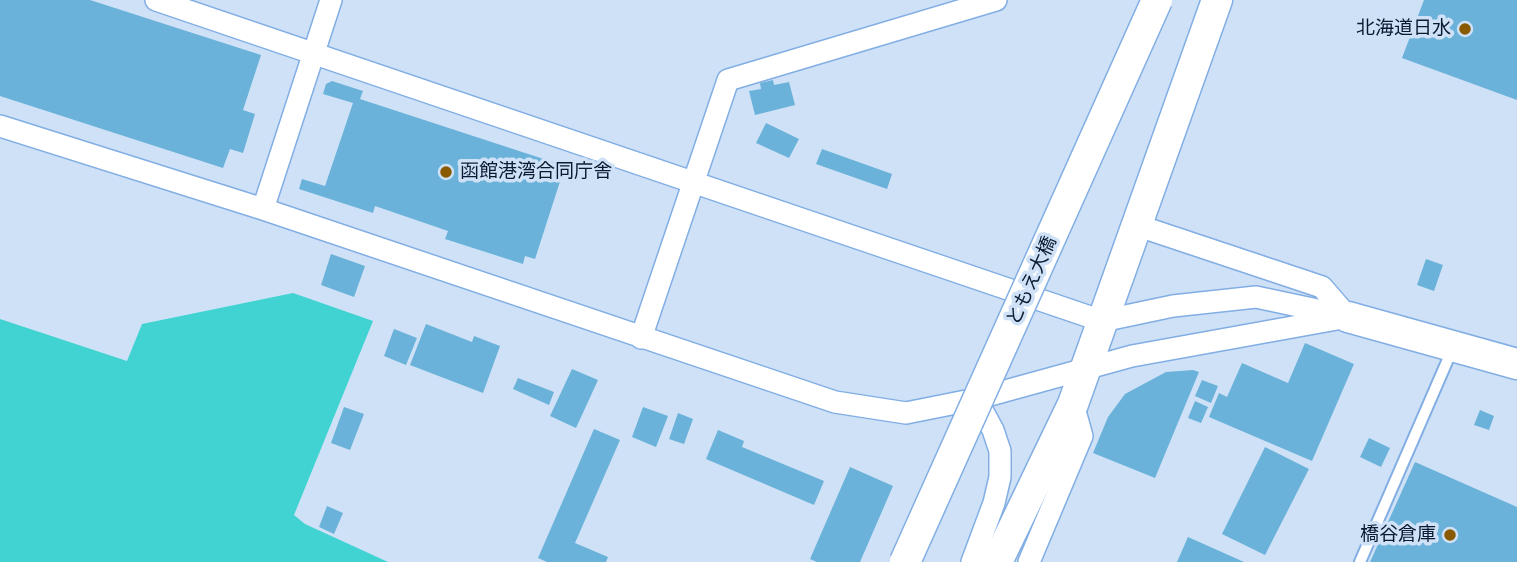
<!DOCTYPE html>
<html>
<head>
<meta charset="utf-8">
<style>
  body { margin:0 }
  canvas { display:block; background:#cee1f7 }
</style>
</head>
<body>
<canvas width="1517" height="562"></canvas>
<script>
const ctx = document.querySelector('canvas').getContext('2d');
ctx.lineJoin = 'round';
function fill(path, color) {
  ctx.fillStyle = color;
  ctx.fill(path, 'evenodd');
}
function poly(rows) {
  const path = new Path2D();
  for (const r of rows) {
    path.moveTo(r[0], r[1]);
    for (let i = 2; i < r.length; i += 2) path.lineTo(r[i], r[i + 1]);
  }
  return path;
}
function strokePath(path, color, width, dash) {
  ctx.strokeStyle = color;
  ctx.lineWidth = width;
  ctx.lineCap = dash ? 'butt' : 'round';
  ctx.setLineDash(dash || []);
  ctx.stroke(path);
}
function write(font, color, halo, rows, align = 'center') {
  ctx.font = font + ' "PT Sans Narrow","Noto Sans JP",sans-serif';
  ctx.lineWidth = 7;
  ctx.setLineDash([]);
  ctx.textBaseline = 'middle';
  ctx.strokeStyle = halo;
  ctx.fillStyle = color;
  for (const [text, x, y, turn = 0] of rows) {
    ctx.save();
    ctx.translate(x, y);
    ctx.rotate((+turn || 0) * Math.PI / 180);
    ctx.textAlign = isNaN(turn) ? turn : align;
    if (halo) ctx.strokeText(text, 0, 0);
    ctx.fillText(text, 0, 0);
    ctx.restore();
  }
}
const water = poly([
  [293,293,373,321,294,515,305,524,388,562,0,562,0,319,127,361,142,324]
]);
const building = poly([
  [0,0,90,0,261,55,243,110,255,114,243,153,230,149,223,168,0,96],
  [1424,0,1517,0,1517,100,1402,58],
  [773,80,774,85,789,82,795,105,755,115,749,91,761,89,760,83],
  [332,81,363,91,360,99,565,166,535,259,525,256,523,264,445,239,448,231,375,206,373,213,299,189,302,179,325,186,353,103,323,94,326,84],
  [766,123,799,139,789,158,756,143],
  [822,149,892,174,887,189,816,164],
  [331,254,365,266,354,297,321,285],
  [1426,259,1443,265,1434,291,1417,285],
  [426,324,472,342,474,336,500,346,483,393,410,365],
  [394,329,417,338,406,365,384,356],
  [1305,343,1354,364,1312,461,1209,417,1219,393,1227,397,1242,363,1288,383],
  [572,369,598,380,576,428,550,416],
  [1193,370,1199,372,1155,478,1093,453,1108,417,1125,394,1166,372],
  [518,378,554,392,549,405,513,389],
  [1202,380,1218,386,1211,403,1195,396],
  [1195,401,1208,407,1201,423,1188,418],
  [344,407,364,414,350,450,331,443],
  [643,407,668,416,656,447,632,437],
  [1480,410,1494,416,1489,430,1474,425],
  [678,413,693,419,684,444,669,439],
  [594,429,620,440,575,543,608,557,606,562,547,562,538,558],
  [718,430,744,441,742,447,824,481,814,505,706,459],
  [1369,438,1390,448,1381,467,1360,457],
  [1265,447,1309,469,1265,555,1222,534],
  [1415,462,1517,507,1517,562,1370,562],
  [850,467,893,486,860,562,817,562,810,559],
  [327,506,343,513,334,534,319,527],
  [1188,537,1244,562,1177,562]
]);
const lane = poly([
  [1360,562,1452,350]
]);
const street = poly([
  [156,0,1102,321,1173,306,1256,297,1336,314],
  [0,126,263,209,835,402,906,413,976,399,1132,356,1348,317],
  [263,209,331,0],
  [1136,225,1322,287,1348,317],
  [641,338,728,80,996,0],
  [972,562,994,503,1000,477,1000,451,993,430,976,399],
  [1029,562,1082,436,1073,404]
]);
const secondary = poly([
  [1348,317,1517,364],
  [997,562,1073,404,1217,0]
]);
const secondaryBridge = poly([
  [905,562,1157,0]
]);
const markers = [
  [1465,29,7,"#895a00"],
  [446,172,7,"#895a00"],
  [1450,535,7,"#895a00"]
];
const poiNames = [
  ["北海道日水",1451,29],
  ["函館港湾合同庁舎",460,172,"left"],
  ["橋谷倉庫",1436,535]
];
const streetNames = [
  ["ともえ大橋",1032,281,-66]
];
fill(water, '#40d3d2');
fill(building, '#6ab2d9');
strokePath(lane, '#82aee4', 14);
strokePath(street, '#82aee4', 24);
strokePath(secondary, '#82aee4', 33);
strokePath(lane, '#fff', 10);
strokePath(street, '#fff', 21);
strokePath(secondary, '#fff', 30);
strokePath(secondaryBridge, '#82aee4', 33, []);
strokePath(secondaryBridge, '#fff', 30);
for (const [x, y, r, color] of markers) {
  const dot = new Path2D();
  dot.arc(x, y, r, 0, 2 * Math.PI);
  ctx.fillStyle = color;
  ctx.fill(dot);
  strokePath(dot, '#cee1f7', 2.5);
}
write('19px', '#0a1b2f', '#cee1f7', poiNames, 'right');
write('19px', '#0a1b2f', '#cee1f7', streetNames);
</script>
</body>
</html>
